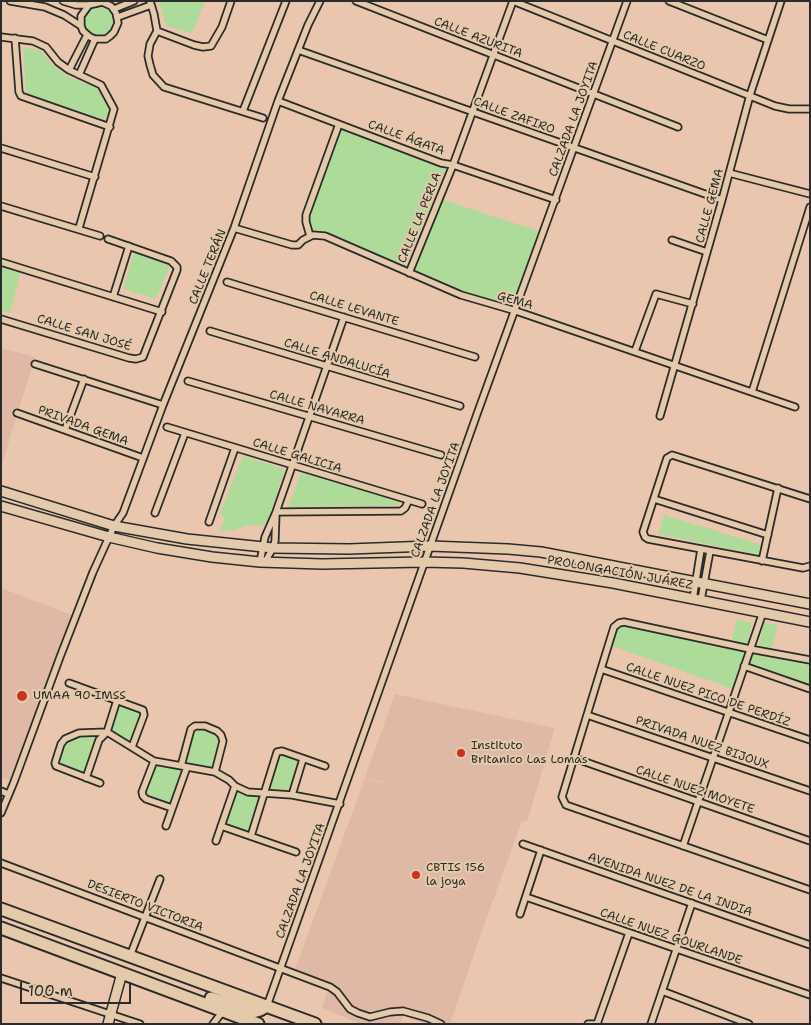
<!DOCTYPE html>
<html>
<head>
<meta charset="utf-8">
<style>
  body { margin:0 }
  #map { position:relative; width:811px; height:1025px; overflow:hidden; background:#eac6ae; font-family:"Shantell Sans",sans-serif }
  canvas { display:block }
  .frame { position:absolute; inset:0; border:2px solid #2b2b2b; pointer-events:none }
  .scale { position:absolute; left:20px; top:982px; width:111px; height:22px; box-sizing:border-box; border:2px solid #2b2b2b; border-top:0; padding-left:6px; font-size:15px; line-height:18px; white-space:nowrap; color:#2b2b2b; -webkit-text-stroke:4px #e4caab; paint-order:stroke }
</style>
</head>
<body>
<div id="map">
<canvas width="811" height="1025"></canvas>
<div class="frame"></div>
<div class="scale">100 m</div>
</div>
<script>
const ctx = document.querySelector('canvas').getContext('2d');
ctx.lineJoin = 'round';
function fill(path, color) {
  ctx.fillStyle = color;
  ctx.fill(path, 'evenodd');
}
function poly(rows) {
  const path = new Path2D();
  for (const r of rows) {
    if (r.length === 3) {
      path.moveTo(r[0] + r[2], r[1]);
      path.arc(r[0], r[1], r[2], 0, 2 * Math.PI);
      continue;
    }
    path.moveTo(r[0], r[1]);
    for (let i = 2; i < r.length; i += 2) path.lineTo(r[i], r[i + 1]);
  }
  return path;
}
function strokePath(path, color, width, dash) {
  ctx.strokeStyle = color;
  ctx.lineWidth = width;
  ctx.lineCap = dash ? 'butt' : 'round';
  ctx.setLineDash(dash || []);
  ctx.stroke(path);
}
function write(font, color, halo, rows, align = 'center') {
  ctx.font = font + ' "Shantell Sans",sans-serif';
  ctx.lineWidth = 4;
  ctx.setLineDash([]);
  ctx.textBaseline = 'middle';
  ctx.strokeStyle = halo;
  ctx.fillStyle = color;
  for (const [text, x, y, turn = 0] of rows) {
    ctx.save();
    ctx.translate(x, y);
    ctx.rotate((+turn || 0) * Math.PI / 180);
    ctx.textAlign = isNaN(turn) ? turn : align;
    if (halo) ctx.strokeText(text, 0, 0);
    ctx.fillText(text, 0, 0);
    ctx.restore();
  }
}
const built = poly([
  [1,348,35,357,1,467],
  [1,588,72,615,12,781,1,778],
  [395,694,555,728,527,822,522,821,483,928,450,1024,423,1024,403,1016,400,1024,361,1024,322,1008,328,989,293,975,365,778,418,792,365,777]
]);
const green = poly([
  [159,1,205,1,192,33,166,26],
  [99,22,15],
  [23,48,40,50,53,65,65,75,79,81,95,86,110,110,104,120,36,97,26,92],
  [340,127,446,167,406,266,312,230,309,221,310,211],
  [441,199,539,231,514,307,461,293,412,272],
  [134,252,170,266,156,299,123,289],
  [1,266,21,271,10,313,1,310],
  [243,456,285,469,269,518,264,526,249,525,231,531,220,530,224,521,224,517,220,513],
  [301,472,400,501,399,505,288,508],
  [664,515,762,545,759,555,658,534],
  [737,619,752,623,747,644,732,640],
  [764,622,778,626,772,648,759,645],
  [625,624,746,652,733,689,612,646,618,627],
  [751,651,810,662,810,687,747,665],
  [118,701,143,712,132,745,108,731],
  [195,727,204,728,216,732,222,741,215,770,183,765,192,730],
  [80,735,101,735,85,776,57,764,65,740],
  [279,752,302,759,291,793,266,792],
  [155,762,184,769,171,806,147,797,144,792],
  [236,788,263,795,251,834,223,825]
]);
const street = poly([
  [10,1,45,7,64,15,81,26],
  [63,1,76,5,89,5,102,2,111,6,116,13,118,23,114,32,110,36,106,39,95,39,90,37,83,31,81,26,81,16,89,5],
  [150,1,154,14,157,31,150,44,148,56,150,65,153,75,164,87,263,118],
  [356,1,678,127],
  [513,1,775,106,789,109,810,109],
  [669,1,768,40],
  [114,9,134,1],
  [118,17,151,5],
  [157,31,194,45,203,47,211,46,222,27,231,1],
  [1,37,33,41,46,47,58,62,69,70,101,85,114,109,79,228],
  [15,38,19,92,21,96,110,127],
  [298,50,722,200],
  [69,70,87,35],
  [79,75,95,39],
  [278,101,441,163,453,165,556,200],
  [243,111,286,1],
  [1,148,95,177],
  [729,173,810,194],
  [1,206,100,236],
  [234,228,292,245,298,245,303,240,313,235,325,236,461,295,516,311,795,407],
  [310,236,306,222,306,215,339,124],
  [672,240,707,252],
  [1,262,162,312],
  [409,273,453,165,513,1],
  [227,282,475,357],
  [113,297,129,246],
  [1,319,129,358,136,359,143,357,177,270,177,267,171,261,108,239],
  [210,331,460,406],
  [635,351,656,294,693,304],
  [35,364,163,405],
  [188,381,441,455],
  [752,392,810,207],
  [17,413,143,458],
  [660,416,722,200,750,95,781,1],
  [167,427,422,504],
  [65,430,84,379],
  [654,499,768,535],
  [810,499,672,455,667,458,643,532,645,537,648,539,803,568,810,566],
  [276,512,401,511,405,508,409,500],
  [155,513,185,433],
  [209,522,235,448],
  [762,561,778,488],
  [260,562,265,537,276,512,344,317],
  [265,562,273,548,275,541,276,514],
  [693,599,701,549],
  [701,600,710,551],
  [810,660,750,649,624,622,619,623,614,627,601,669,562,797,566,805,810,890],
  [744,666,810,689],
  [601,669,810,740],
  [69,683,143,710,144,715,132,747],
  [587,715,810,791],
  [574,758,810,841],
  [154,761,142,792,143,796,146,799,172,808],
  [181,766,191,729,195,726,205,726,217,731,221,735,223,741,215,772],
  [86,778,99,740,107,732,117,700],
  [100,783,56,766,55,763,61,744,65,739,79,733,107,732,154,761,215,772,229,780,235,786,248,792,292,795,340,804],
  [1,791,8,794],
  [292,795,303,759],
  [1,813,14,782,60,657,93,572,114,526,123,513,163,405,234,228,278,101,308,25,320,1],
  [166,826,187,767],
  [221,826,296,852],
  [251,836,277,752,282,751,325,766],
  [216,841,235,786],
  [523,844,810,945],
  [683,846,763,612],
  [1,863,330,987,337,992,350,1009,358,1013,370,1017,390,1012,403,1011,428,1018,441,1024],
  [526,897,810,995],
  [520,914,541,850],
  [130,956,160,879],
  [1,978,140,1024],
  [662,991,749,1024],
  [267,1006,477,414,627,1],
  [213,1024,223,1011],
  [588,1024,597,1024],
  [597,1024,629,933],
  [651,1024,692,903]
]);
const secondary = poly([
  [1,491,114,526,187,539,273,548,349,549,430,546,508,549,541,552,810,604],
  [1,506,109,537,157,548,212,557,260,562,322,564,424,562,463,563,520,568,613,583,810,622],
  [108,1024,122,973]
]);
const highway = poly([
  [1,909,315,1024],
  [1,928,258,1024],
  [211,998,253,1012,260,1010,267,1006]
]);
const markers = [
  [22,696,6,"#c8321e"],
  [461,753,5,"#c8321e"],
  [416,875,5,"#c8321e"]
];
const streetNames = [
  ["CALLE AZURITA",478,38,21],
  ["CALLE CUARZO",664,51,22],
  ["CALLE ZAFIRO",514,116,20],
  ["CALZADA LA JOYITA",574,119,-70],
  ["CALLE ÁGATA",406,138,20],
  ["CALLE GEMA",710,206,-75],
  ["CALLE LA PERLA",420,218,-68],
  ["CALLE TERÁN",208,267,-68],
  ["GEMA",515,301,16],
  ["CALLE LEVANTE",354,309,17],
  ["CALLE SAN JOSÉ",84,333,17],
  ["CALLE ANDALUCÍA",337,359,17],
  ["CALLE NAVARRA",317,408,16],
  ["PRIVADA GEMA",83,426,20],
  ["CALLE GALICIA",297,456,17],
  ["CALZADA LA JOYITA",436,500,-70],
  ["PROLONGACIÓN JUÁREZ",620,573,10],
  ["CALLE NUEZ PICO DE PERDÍZ",708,695,19],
  ["PRIVADA NUEZ BIJOUX",702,743,19],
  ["CALLE NUEZ MOYETE",695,790,19],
  ["CALZADA LA JOYITA",301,881,-70],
  ["AVENIDA NUEZ DE LA INDIA",670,885,19],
  ["DESIERTO VICTORIA",145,906,21],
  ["CALLE NUEZ GOURLANDE",671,937,19]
];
const poiNames = [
  ["UMAA 90 IMSS",33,696],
  ["Instituto",471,746],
  ["Britanico Las Lomas",471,760],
  ["CBTIS 156",426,868],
  ["la joya",426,882]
];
fill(built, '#e0b9a6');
fill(green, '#aedb9a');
strokePath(street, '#2b2b2b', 9);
strokePath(secondary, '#2b2b2b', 12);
strokePath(highway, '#2b2b2b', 15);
strokePath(street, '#e4caab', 5.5);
strokePath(secondary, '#e4caab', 9);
strokePath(highway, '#e4caab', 11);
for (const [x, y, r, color] of markers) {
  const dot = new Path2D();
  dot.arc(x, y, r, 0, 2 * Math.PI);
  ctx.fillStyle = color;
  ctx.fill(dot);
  strokePath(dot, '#e4caab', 2);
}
write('12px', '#2b2b2b', '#e4caab', streetNames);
write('12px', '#2b2b2b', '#e4caab', poiNames, 'left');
</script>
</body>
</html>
